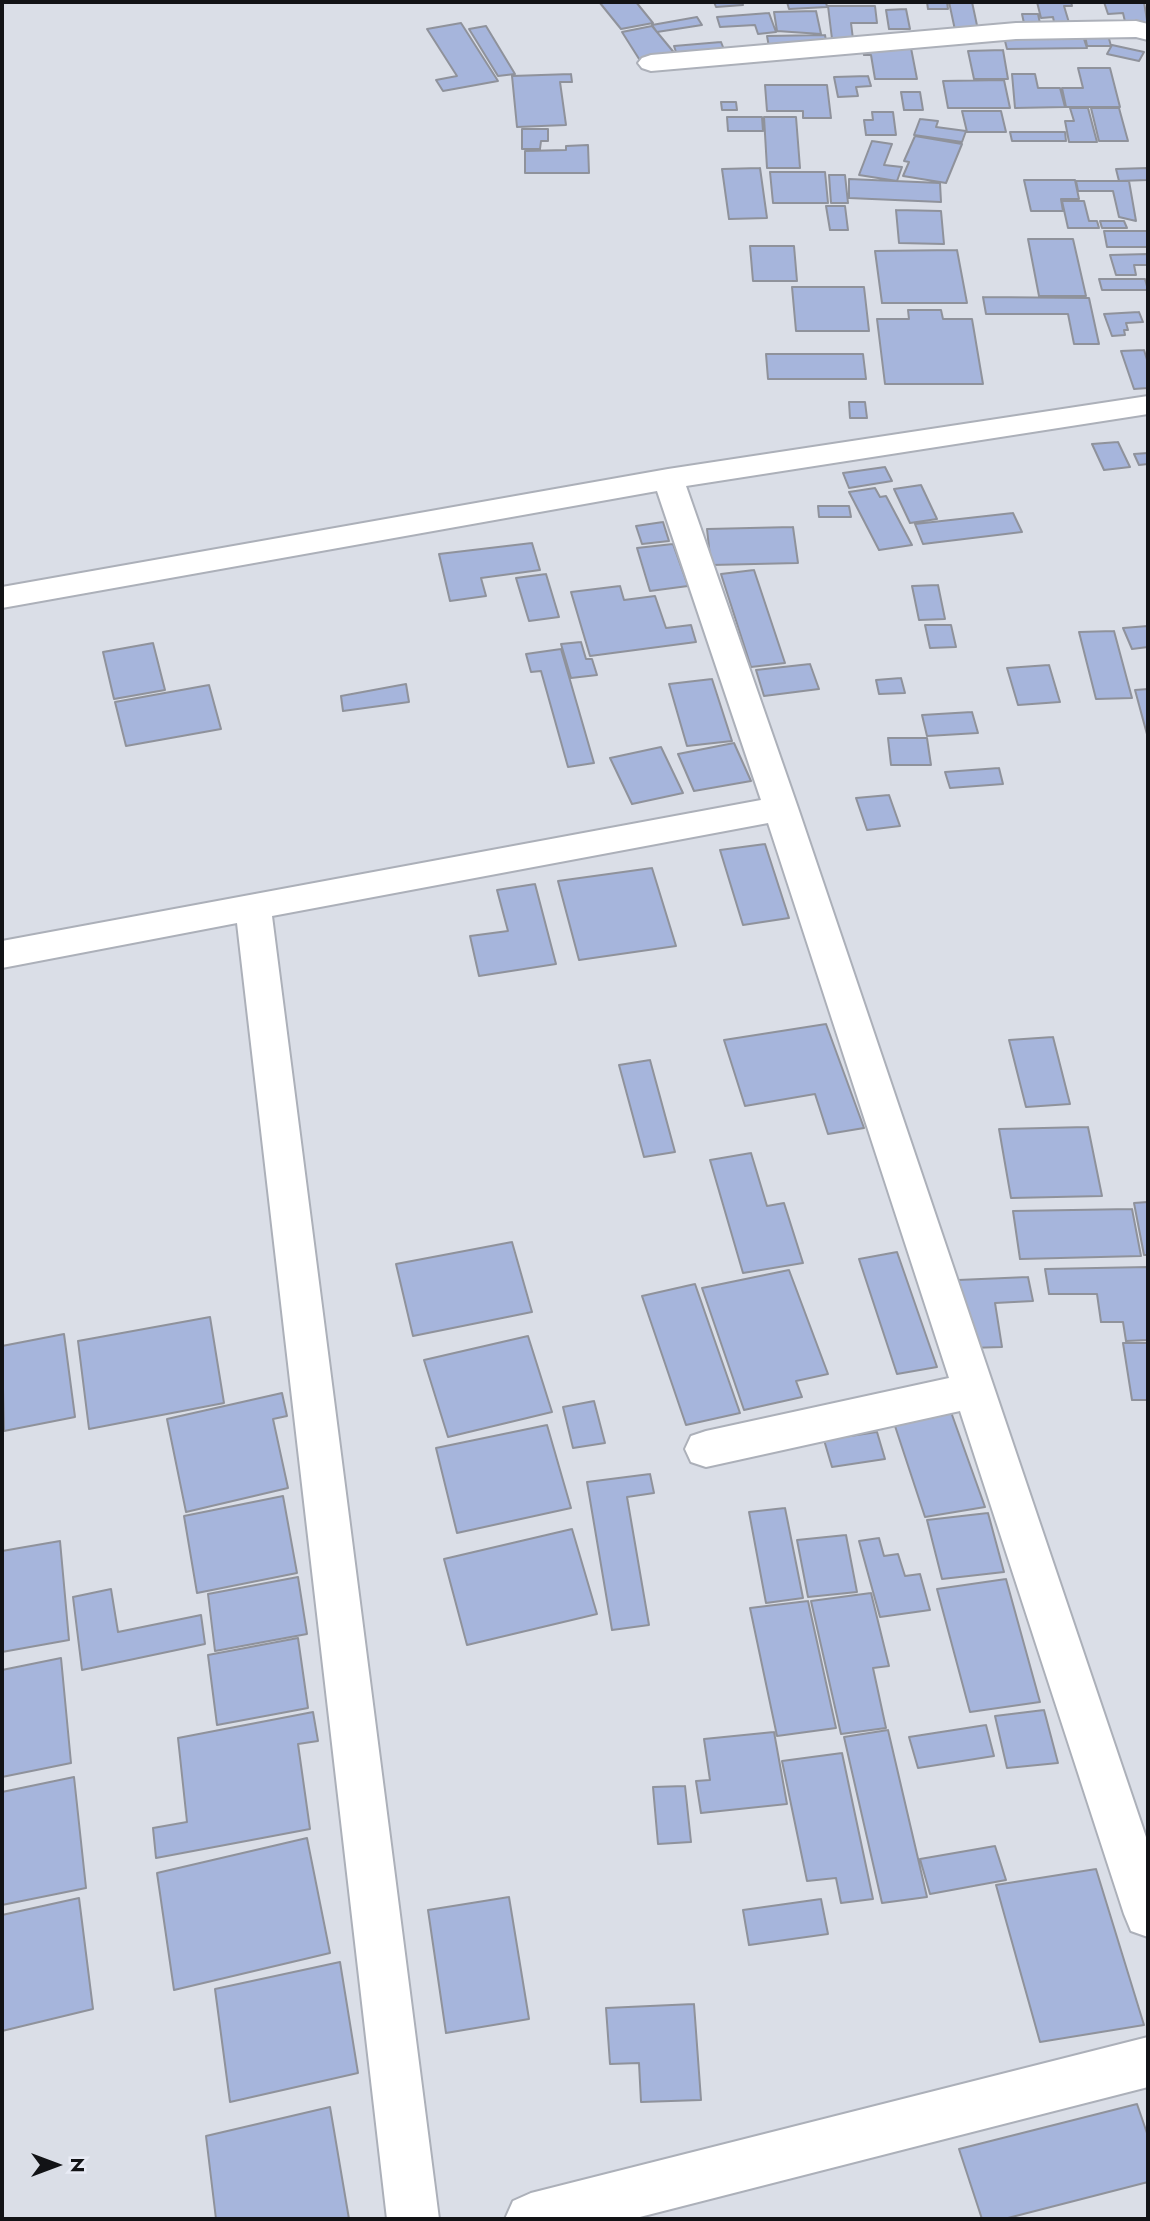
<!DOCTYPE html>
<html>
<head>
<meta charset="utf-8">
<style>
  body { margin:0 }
  #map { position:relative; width:1150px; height:2221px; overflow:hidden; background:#dadee7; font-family:Jost,sans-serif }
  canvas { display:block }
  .frame { position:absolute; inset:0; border:4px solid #121316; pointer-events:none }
  .north { position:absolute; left:21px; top:2130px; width:70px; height:70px; -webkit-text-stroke:5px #e8ebf5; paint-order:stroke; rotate:90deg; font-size:19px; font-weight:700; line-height:28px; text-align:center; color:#121316 }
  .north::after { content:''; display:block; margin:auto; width:24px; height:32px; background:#121316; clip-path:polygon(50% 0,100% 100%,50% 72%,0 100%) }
</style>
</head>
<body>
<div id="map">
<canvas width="1150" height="2221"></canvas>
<div class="frame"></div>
<div class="north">N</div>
</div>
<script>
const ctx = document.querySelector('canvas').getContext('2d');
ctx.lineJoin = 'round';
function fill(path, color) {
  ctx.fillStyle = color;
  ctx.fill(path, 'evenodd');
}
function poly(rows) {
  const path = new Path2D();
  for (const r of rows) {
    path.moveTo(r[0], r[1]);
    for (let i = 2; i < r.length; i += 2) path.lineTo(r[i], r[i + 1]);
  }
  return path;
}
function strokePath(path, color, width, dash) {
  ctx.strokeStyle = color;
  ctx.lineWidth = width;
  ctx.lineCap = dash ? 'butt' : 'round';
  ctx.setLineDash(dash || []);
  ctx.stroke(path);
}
const building = poly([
  [636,2,653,23,621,29,600,3,636,2],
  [714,2,742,2,743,5,716,7,714,2],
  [787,2,826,2,827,7,789,9,787,2],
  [927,2,947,2,948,9,928,9,927,2],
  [949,2,972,2,978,30,955,30,949,2],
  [1037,2,1071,2,1072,6,1064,6,1070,26,1055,27,1053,17,1041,18,1037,2],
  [1104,2,1144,2,1148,26,1126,26,1123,13,1108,14,1104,2],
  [828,6,875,6,877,23,851,23,853,39,832,39,828,6],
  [906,9,910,29,889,29,886,10,906,9],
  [816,11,821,34,777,31,774,12,816,11],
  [769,13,776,32,758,34,755,25,720,27,717,17,769,13],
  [1022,14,1038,14,1041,28,1025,28,1022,14],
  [697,17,702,25,657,32,652,25,697,17],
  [461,23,498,81,443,91,436,80,457,76,427,29,461,23],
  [486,26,515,74,498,76,469,29,486,26],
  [652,26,676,55,641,62,622,32,652,26],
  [825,35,827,46,769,47,767,36,825,35],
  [1085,35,1108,35,1111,46,1087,46,1085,35],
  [1083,36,1087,48,1007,49,1004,37,1083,36],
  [721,42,725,52,677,55,674,46,721,42],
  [1112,45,1144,52,1139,61,1107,54,1112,45],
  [863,48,911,48,917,79,875,79,871,55,864,55,863,48],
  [1003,50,1008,79,974,79,968,51,1003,50],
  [1078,68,1110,68,1120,107,1066,107,1062,88,1083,88,1078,68],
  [571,74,572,82,560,82,566,125,517,127,512,76,571,74],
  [1012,74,1035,74,1038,88,1060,88,1065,107,1015,108,1012,74],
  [868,76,871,86,856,87,858,96,838,97,834,77,868,76],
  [1004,80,1010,108,948,108,943,81,1004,80],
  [765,85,827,85,831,118,803,118,803,111,767,111,765,85],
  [901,92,920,92,923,110,904,110,901,92],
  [721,102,736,102,737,110,722,110,721,102],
  [1070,108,1088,108,1097,142,1069,142,1065,121,1074,121,1070,108],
  [1091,108,1119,108,1128,141,1099,141,1091,108],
  [962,111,1001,111,1006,132,967,132,962,111],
  [872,112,893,112,896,135,866,135,864,120,873,120,872,112],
  [727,117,762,117,763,131,728,131,727,117],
  [764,117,796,117,800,168,767,168,764,117],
  [920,119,938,121,936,127,966,131,962,142,914,135,920,119],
  [522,129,548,129,548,141,541,141,540,149,522,149,522,129],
  [1010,132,1065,132,1066,141,1012,141,1010,132],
  [915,136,962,144,946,183,903,176,909,162,904,161,915,136],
  [872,141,892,144,884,165,902,167,897,181,859,175,872,141],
  [588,145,589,173,525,173,525,151,566,150,566,146,588,145],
  [760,168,767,218,729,219,722,169,760,168],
  [1148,168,1148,180,1119,181,1116,169,1148,168],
  [770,172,825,172,828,203,773,203,770,172],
  [829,175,845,175,848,203,831,203,829,175],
  [849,179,940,183,941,202,849,198,849,179],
  [1024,180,1075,180,1079,199,1061,199,1063,211,1031,211,1024,180],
  [1076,181,1129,181,1136,221,1119,217,1113,191,1078,191,1076,181],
  [1062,201,1084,201,1089,221,1097,221,1099,228,1068,228,1062,201],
  [826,206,845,206,848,230,830,230,826,206],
  [896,210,941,211,944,244,899,243,896,210],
  [1100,221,1124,221,1127,228,1102,228,1100,221],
  [1104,231,1148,231,1148,247,1107,247,1104,231],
  [1028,239,1073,239,1086,296,1039,296,1028,239],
  [750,246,794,246,797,281,753,281,750,246],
  [957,250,967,303,882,303,875,251,957,250],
  [1148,254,1148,265,1134,265,1136,275,1116,275,1110,255,1148,254],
  [1099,279,1145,279,1148,290,1102,290,1099,279],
  [792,287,864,287,869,331,796,331,792,287],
  [983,297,1089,298,1099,344,1074,344,1068,314,986,314,983,297],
  [908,310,941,310,943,319,972,319,983,384,885,384,877,319,909,319,908,310],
  [1139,312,1143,322,1126,323,1128,330,1124,330,1125,335,1112,336,1104,314,1139,312],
  [1144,350,1148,363,1148,388,1134,389,1121,351,1144,350],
  [766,354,863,354,866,379,768,379,766,354],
  [849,402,865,402,867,418,850,418,849,402],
  [1118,442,1130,467,1104,470,1092,444,1118,442],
  [1148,453,1148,464,1139,465,1134,454,1148,453],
  [885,467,892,481,849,488,843,473,885,467],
  [921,485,937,519,910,523,894,489,921,485],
  [875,488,880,497,886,496,912,545,879,550,849,492,875,488],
  [818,506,849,506,851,517,819,517,818,506],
  [1013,513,1022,532,923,544,915,524,1013,513],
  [663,522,669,541,642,544,636,526,663,522],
  [793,527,798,563,711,565,707,529,793,527],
  [532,543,540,570,481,578,486,596,450,601,439,554,532,543],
  [673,544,688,586,650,591,637,548,673,544],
  [754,570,785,663,751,667,721,574,754,570],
  [546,574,559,617,529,621,516,578,546,574],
  [938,585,945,619,919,620,912,586,938,585],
  [620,586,624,600,655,596,666,628,691,625,696,642,590,656,571,592,620,586],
  [925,625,951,625,956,647,930,648,925,625],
  [1148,626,1148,647,1132,649,1123,628,1148,626],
  [1114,631,1132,698,1096,699,1079,632,1114,631],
  [581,642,586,659,592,659,597,675,571,678,561,644,581,642],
  [153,643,165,690,114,699,103,652,153,643],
  [561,649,594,763,568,767,541,671,531,672,526,654,561,649],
  [810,664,819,689,764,696,756,670,810,664],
  [1049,665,1060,702,1018,705,1007,668,1049,665],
  [901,678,905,693,879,694,876,680,901,678],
  [712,679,732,741,687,746,669,684,712,679],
  [406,684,409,702,343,711,341,696,406,684],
  [209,685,221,729,126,746,115,702,209,685],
  [1148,689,1148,738,1135,690,1148,689],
  [972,712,978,733,927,736,922,715,972,712],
  [888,738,927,738,931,765,891,765,888,738],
  [734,743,751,781,694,791,678,754,734,743],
  [661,747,683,793,632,804,610,758,661,747],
  [999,768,1003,784,950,788,945,772,999,768],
  [889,795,900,826,867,830,856,798,889,795],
  [765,844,789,918,743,925,720,850,765,844],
  [652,868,676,946,579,960,558,881,652,868],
  [535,884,556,964,479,976,470,936,508,931,497,890,535,884],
  [826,1024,864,1128,828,1134,815,1094,745,1106,724,1040,826,1024],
  [1053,1037,1070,1104,1026,1107,1009,1040,1053,1037],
  [650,1060,675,1152,644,1157,619,1065,650,1060],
  [1088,1127,1102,1196,1011,1198,999,1129,1088,1127],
  [751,1153,767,1206,784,1203,803,1263,743,1273,710,1160,751,1153],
  [1148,1202,1148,1255,1144,1255,1134,1203,1148,1202],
  [1132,1209,1141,1256,1020,1259,1013,1211,1132,1209],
  [512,1242,532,1312,413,1336,396,1264,512,1242],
  [897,1252,937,1367,897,1374,859,1259,897,1252],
  [1148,1267,1148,1340,1126,1341,1123,1322,1101,1322,1097,1294,1049,1294,1045,1269,1148,1267],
  [789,1270,828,1374,796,1381,802,1397,744,1410,702,1288,789,1270],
  [1028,1277,1033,1301,995,1303,1002,1347,969,1348,958,1280,1028,1277],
  [695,1284,740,1413,686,1425,642,1296,695,1284],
  [210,1317,224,1403,89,1429,78,1341,210,1317],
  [64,1334,75,1417,4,1431,2,1346,64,1334],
  [528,1336,552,1412,448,1437,424,1360,528,1336],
  [1123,1343,1148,1343,1148,1400,1132,1400,1123,1343],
  [282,1393,287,1416,273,1419,288,1488,186,1512,167,1419,282,1393],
  [594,1401,605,1443,573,1448,563,1407,594,1401],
  [951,1412,985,1507,925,1517,894,1423,951,1412],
  [547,1425,571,1508,457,1533,436,1448,547,1425],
  [877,1432,885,1459,832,1467,824,1440,877,1432],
  [650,1474,654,1493,627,1497,649,1625,612,1630,587,1482,650,1474],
  [283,1496,297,1573,197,1593,184,1516,283,1496],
  [785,1508,803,1598,766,1603,749,1512,785,1508],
  [988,1513,1004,1572,942,1579,927,1520,988,1513],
  [572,1529,597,1614,467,1645,444,1559,572,1529],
  [846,1535,857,1592,808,1597,797,1540,846,1535],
  [879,1538,884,1556,898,1554,905,1576,920,1574,930,1610,880,1617,859,1541,879,1538],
  [60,1541,69,1640,2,1652,2,1551,60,1541],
  [298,1577,307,1634,215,1651,208,1594,298,1577],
  [1006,1579,1040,1702,970,1712,937,1589,1006,1579],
  [111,1589,118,1632,201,1615,205,1644,82,1670,73,1597,111,1589],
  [871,1593,889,1666,873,1668,886,1728,841,1734,811,1601,871,1593],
  [808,1601,836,1728,777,1736,750,1608,808,1601],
  [298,1638,308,1708,217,1725,208,1655,298,1638],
  [61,1658,71,1763,2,1777,2,1670,61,1658],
  [1044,1710,1058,1763,1007,1768,995,1716,1044,1710],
  [313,1712,318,1741,298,1744,310,1829,156,1858,153,1828,187,1822,178,1738,313,1712],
  [986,1725,994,1756,918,1768,909,1737,986,1725],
  [888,1730,927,1897,882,1903,844,1737,888,1730],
  [774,1732,787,1804,701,1813,696,1781,710,1780,704,1739,774,1732],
  [842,1753,873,1899,841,1903,836,1878,807,1881,782,1761,842,1753],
  [74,1777,86,1888,2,1905,2,1792,74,1777],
  [685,1786,691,1842,658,1844,653,1787,685,1786],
  [307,1838,330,1953,174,1990,157,1873,307,1838],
  [995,1846,1006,1880,930,1894,920,1859,995,1846],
  [1096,1869,1144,2025,1040,2042,996,1885,1096,1869],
  [509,1897,529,2019,446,2033,428,1910,509,1897],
  [79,1898,93,2009,2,2031,2,1915,79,1898],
  [821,1899,828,1934,749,1945,743,1910,821,1899],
  [340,1962,358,2073,230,2102,215,1989,340,1962],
  [694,2004,701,2100,641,2102,639,2063,610,2064,606,2008,694,2004],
  [1137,2104,1148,2136,1148,2182,1004,2219,982,2219,959,2149,1137,2104],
  [330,2107,349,2219,216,2219,206,2136,330,2107]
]);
const minor = poly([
  [1136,21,1148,24,1148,40,1136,37,1016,39,651,71,642,68,638,63,642,58,651,55,1016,23,1136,21],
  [1148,396,1148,414,686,486,798,808,1148,1843,1148,1937,1131,1931,1124,1914,960,1411,706,1467,691,1462,685,1449,691,1436,706,1431,949,1378,768,823,272,916,439,2219,387,2219,237,923,2,968,2,941,761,800,657,491,2,608,2,587,668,469,1148,396],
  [1148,2037,1148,2087,632,2219,505,2219,513,2201,531,2193,1148,2037]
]);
fill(building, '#a6b5dc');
strokePath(building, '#8f929b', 2);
strokePath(minor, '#acb0b9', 4);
fill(minor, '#fff');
</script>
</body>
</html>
